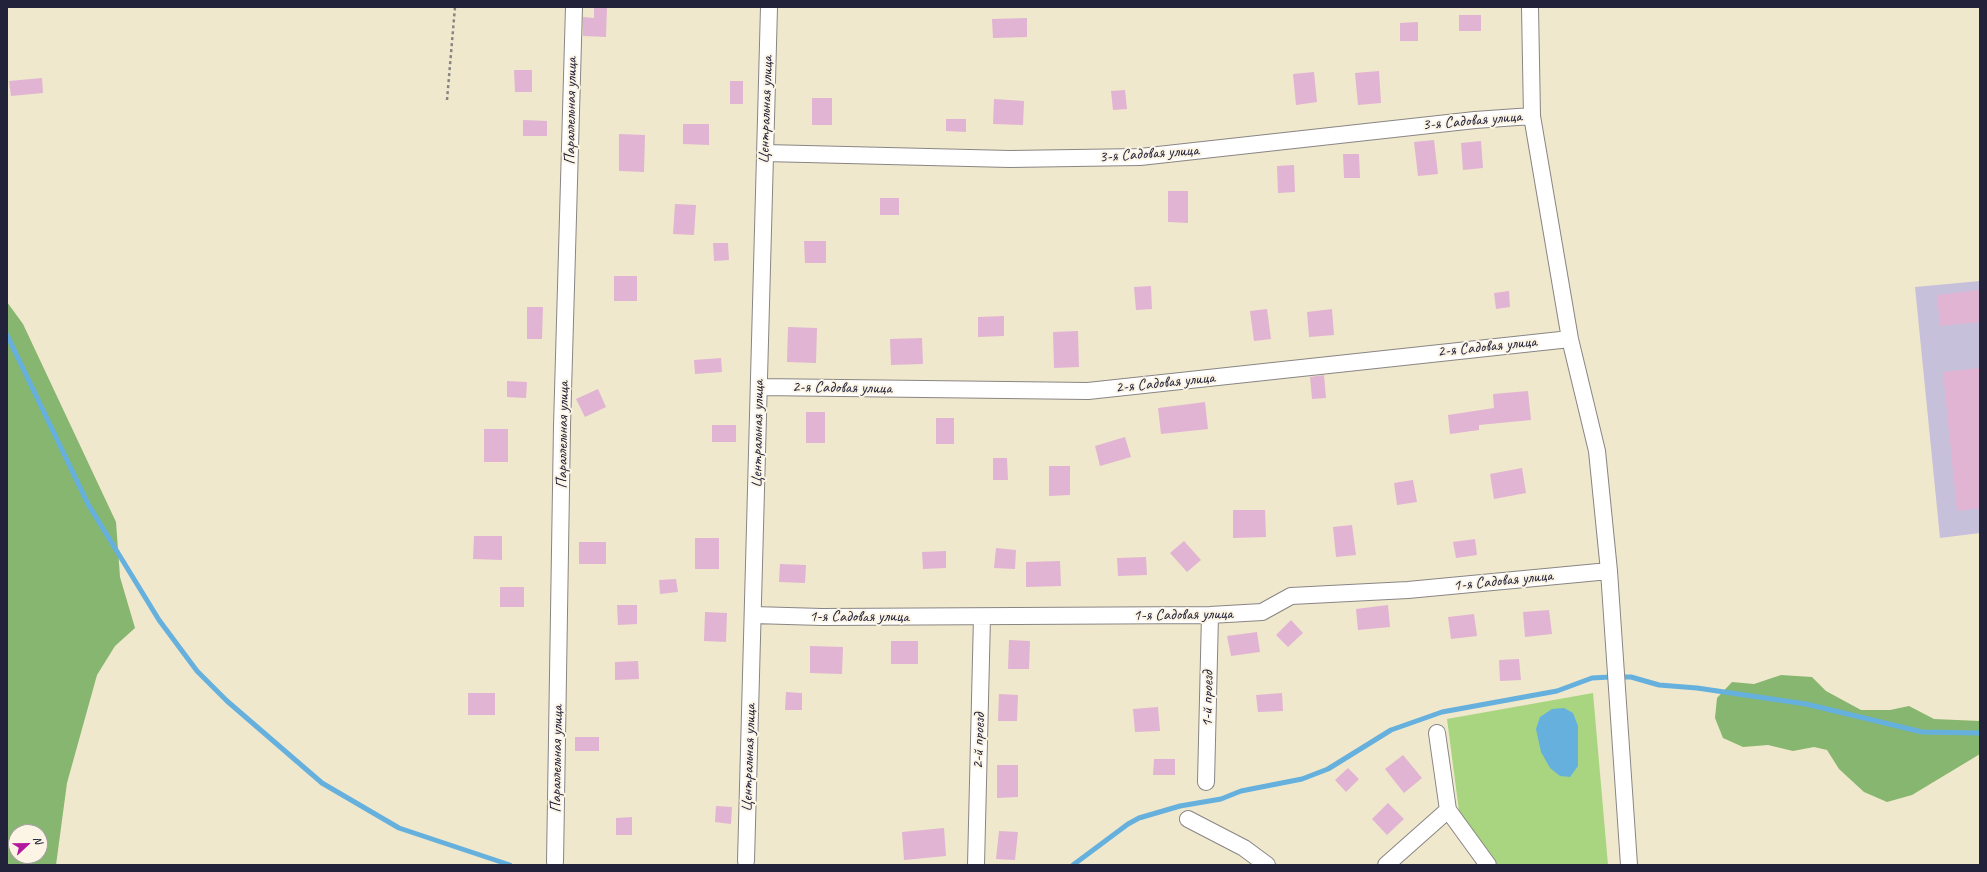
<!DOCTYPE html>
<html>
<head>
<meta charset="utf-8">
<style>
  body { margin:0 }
  #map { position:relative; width:1987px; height:872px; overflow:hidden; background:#f0e8cc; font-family:Caveat,sans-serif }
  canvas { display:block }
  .frame { position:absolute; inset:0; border:8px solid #22223b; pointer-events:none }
  .north { position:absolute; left:8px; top:824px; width:40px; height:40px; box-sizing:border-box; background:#fcf5e5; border:1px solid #a5a1a1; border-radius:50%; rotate:68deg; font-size:11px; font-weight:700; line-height:16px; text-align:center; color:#22223b }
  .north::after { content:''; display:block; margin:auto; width:14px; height:18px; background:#b5179e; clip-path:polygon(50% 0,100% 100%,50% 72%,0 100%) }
</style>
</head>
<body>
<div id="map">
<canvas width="1987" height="872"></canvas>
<div class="frame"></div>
<div class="north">N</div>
</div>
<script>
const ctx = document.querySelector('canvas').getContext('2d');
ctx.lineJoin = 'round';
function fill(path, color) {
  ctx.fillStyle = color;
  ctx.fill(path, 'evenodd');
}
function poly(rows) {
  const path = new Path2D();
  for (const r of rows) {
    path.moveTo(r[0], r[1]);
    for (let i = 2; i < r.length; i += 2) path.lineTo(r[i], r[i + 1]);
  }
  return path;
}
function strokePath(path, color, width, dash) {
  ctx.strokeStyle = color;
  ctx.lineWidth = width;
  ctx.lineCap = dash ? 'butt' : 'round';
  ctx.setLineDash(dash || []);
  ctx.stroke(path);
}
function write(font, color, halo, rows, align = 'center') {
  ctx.font = font + ' Caveat,sans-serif';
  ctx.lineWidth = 4;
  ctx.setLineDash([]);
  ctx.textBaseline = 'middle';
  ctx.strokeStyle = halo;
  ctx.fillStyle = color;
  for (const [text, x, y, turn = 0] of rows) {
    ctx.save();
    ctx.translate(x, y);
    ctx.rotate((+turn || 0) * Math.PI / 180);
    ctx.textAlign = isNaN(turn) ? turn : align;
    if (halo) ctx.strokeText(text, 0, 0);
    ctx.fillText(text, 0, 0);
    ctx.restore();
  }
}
const industrial = poly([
  [1980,281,1980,533,1940,538,1915,287]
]);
const green = poly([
  [1593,693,1608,865,1498,865,1459,811,1447,719]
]);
const forest = poly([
  [7,302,23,324,116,522,120,577,135,628,115,646,97,675,67,783,56,865,7,865],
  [16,832,40,832,40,856,16,856],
  [1781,675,1812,677,1826,691,1861,710,1890,710,1909,706,1934,719,1980,721,1980,754,1912,795,1887,802,1864,792,1839,769,1827,750,1814,747,1793,751,1768,745,1743,747,1723,738,1715,718,1717,698,1732,682,1754,684]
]);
const water = poly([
  [1564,708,1573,713,1578,726,1578,766,1570,777,1560,776,1550,768,1541,752,1536,729,1540,717,1552,709]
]);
const stream = poly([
  [7,335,88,504,159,620,197,671,227,701,322,783,399,828,510,865],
  [1623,677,1631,677,1659,685,1697,688,1806,704,1922,732,1980,733],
  [1073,865,1128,824,1139,818,1180,806,1221,799,1241,791,1302,779,1328,769,1391,730,1442,712,1557,691,1592,678,1610,677]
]);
const building = poly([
  [594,7,607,7,606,37,583,36,583,17,594,18],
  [1459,15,1481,15,1481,31,1459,31],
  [1027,18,1027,37,993,38,992,19],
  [1418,22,1418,41,1400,41,1400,23],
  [514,70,532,70,532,92,515,92],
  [1379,71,1381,103,1358,105,1355,73],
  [1314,72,1317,102,1296,105,1293,74],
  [42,78,43,93,11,96,9,81],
  [730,81,743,81,743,104,730,104],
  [1125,90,1127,109,1113,110,1111,91],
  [812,98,832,98,832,125,812,125],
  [994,99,1024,101,1023,125,993,124],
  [946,119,966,119,966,132,946,131],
  [523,120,547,121,547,136,523,136],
  [683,124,709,124,709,145,683,144],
  [619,134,645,135,644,172,619,171],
  [1434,140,1438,174,1418,176,1414,142],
  [1481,141,1483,168,1463,170,1461,143],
  [1343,154,1359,154,1360,178,1344,178],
  [1294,165,1295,192,1278,193,1277,166],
  [1168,191,1188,191,1188,223,1168,222],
  [880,198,899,198,899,215,880,215],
  [675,204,696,205,694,235,673,234],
  [804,241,826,241,826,263,805,263],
  [713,243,728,243,729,260,714,261],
  [614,276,637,276,637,301,614,301],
  [1151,286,1152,309,1136,310,1134,287],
  [1980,290,1980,322,1940,326,1937,295],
  [1509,291,1510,307,1496,309,1494,293],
  [527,307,543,307,542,339,527,339],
  [1267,309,1271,339,1254,341,1250,311],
  [1332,309,1334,335,1309,337,1307,312],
  [1004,316,1004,336,978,337,978,317],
  [788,327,817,328,816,363,787,362],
  [1078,331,1079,367,1054,368,1053,332],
  [922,338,923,364,891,365,890,339],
  [721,358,722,372,695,374,694,360],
  [1980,368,1980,508,1957,511,1943,372],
  [1324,375,1326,398,1312,399,1310,377],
  [507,381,527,382,526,398,507,397],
  [598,389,606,407,585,417,576,399],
  [1528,391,1531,420,1479,425,1479,430,1450,434,1448,415,1494,408,1493,394],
  [1205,402,1208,429,1161,434,1158,408],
  [806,412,825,412,825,443,806,443],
  [936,418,954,418,954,444,936,444],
  [712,425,736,425,736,442,712,442],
  [484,429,508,429,508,462,484,462],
  [1125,437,1131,457,1100,466,1095,446],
  [993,458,1007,458,1008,480,993,480],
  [1049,466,1070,466,1070,495,1049,496],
  [1522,468,1526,493,1494,499,1490,474],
  [1413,480,1417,502,1397,505,1394,483],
  [1233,510,1265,510,1266,537,1233,538],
  [1352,525,1356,555,1336,557,1333,527],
  [474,536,502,536,502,560,473,559],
  [695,538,719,538,719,569,695,569],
  [1475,539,1477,555,1456,558,1453,542],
  [1184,541,1201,560,1187,572,1170,553],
  [579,542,606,542,606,564,579,564],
  [996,548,1016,550,1015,569,994,568],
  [946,551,946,568,923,569,922,552],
  [1146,557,1147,575,1118,576,1117,558],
  [1060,561,1061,586,1026,587,1026,562],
  [780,564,806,565,805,583,779,582],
  [676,579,678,592,660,594,659,580],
  [500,587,524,587,524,607,500,607],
  [617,605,637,605,637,624,618,625],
  [1388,605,1390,627,1358,630,1356,609],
  [1549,610,1552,634,1525,637,1523,612],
  [705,612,727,613,726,642,704,641],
  [1474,614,1477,636,1451,639,1448,617],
  [1291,620,1303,633,1288,647,1276,635],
  [1257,632,1260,652,1231,656,1227,636],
  [1009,640,1030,641,1029,669,1008,669],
  [891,641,918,641,918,664,891,664],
  [810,646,843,647,842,674,810,673],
  [1519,659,1521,680,1500,681,1499,660],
  [638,661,639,679,615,680,615,662],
  [786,692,802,693,802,710,785,710],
  [468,693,495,693,495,715,468,715],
  [1282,693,1283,711,1258,712,1256,695],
  [999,694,1018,695,1017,721,998,721],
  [1158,707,1160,731,1135,732,1133,709],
  [575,737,599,737,599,751,575,751],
  [1403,755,1422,778,1404,793,1385,769],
  [1154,759,1175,759,1175,775,1153,775],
  [997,765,1018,765,1018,797,997,798],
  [1348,768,1359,779,1346,792,1335,780],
  [1388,803,1404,819,1387,835,1372,819],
  [716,806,732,807,731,824,715,822],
  [632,817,632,835,616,835,616,818],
  [944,828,946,856,904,860,902,832],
  [999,831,1018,832,1015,860,996,859]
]);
const path = poly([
  [447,100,455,7]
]);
const street = poly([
  [1530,7,1532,116,1570,339,1597,451,1609,571,1629,865],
  [765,153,1010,159,1140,157,1475,120,1532,116],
  [759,387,1088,391,1570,339],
  [753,615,822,617,1210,615,1262,612,1291,596,1408,590,1609,571],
  [1437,733,1448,810,1488,865],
  [1206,782,1210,615],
  [1188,819,1244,848,1267,865],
  [746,861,769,7],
  [555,862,562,426,574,7],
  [976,865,982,617],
  [1386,865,1448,810]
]);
const streetNames = [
  ["Центральная улица",766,110,-88],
  ["Параллельная улица",571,111,-89],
  ["3-я Садовая улица",1472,121,-5],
  ["3-я Садовая улица",1149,154,-4],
  ["2-я Садовая улица",1487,347,-6],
  ["2-я Садовая улица",1165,383,-6],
  ["2-я Садовая улица",842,388,1],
  ["Центральная улица",758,434,-89],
  ["Параллельная улица",563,435,-89],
  ["1-я Садовая улица",1503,581,-6],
  ["1-я Садовая улица",1183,615,-1],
  ["1-я Садовая улица",859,617],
  ["1-й проезд",1208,699,-89],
  ["2-й проезд",979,741,-88],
  ["Центральная улица",749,758,-88],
  ["Параллельная улица",557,759,-89]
];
fill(industrial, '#c6c0da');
fill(green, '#a9d581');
fill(forest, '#86b66f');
fill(water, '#66b0de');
strokePath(stream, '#66b0de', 5);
fill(building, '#e0b4d2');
strokePath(street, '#898584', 18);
strokePath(path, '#898584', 2.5, [3, 3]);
strokePath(street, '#fff', 16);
write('16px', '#22223b', '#fcf5e5', streetNames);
</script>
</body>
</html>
